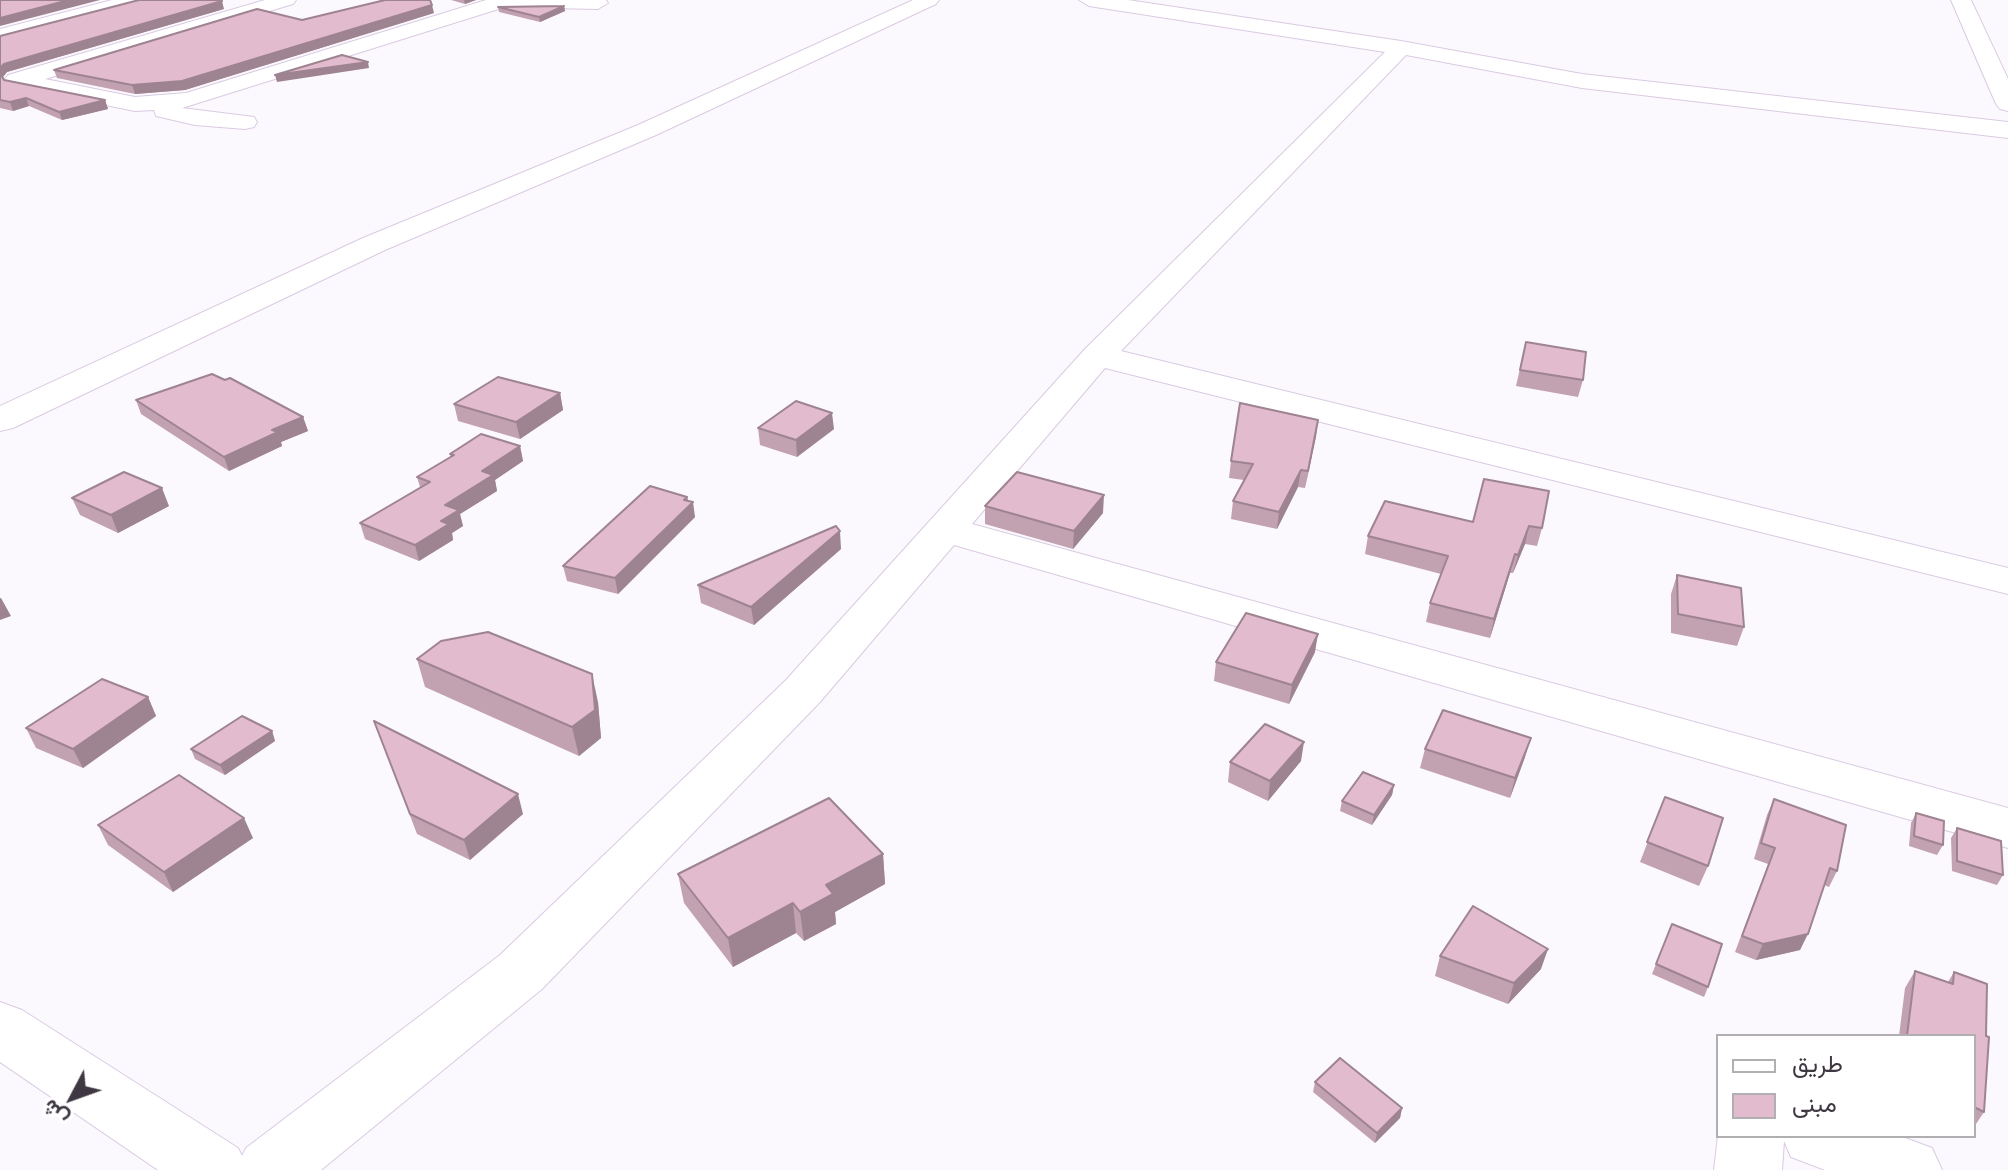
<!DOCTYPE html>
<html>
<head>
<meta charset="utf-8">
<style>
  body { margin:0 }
  #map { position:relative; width:2008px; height:1170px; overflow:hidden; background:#fcf9fe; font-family:"Exo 2",Vazirmatn,sans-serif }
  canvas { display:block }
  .legend { position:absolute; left:1716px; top:1034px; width:260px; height:104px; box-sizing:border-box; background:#fff; border:2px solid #b2afb3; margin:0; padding:10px 14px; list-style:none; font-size:24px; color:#3f3842 }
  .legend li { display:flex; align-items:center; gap:16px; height:40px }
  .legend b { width:40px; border:2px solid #b2afb3 }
  .north { position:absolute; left:32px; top:1058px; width:80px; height:80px; -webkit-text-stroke:6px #fff; paint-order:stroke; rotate:229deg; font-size:22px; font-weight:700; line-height:32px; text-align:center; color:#3f3842 }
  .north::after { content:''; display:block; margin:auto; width:28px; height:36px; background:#3f3842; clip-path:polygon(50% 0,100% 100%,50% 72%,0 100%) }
</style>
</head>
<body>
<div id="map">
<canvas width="2008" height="1170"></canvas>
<ul class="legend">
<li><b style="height:10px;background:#fff"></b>طريق</li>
<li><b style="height:22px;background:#e2bbce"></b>مبنى</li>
</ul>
<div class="north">ش</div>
</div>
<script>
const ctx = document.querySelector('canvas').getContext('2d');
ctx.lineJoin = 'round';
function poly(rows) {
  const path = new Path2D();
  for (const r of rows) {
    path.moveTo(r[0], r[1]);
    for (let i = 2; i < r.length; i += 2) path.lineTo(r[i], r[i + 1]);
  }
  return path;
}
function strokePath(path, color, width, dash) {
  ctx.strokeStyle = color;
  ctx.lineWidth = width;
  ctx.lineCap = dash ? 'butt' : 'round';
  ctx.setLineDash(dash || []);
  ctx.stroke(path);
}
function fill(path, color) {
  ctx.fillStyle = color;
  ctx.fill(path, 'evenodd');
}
const minor = poly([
  [112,0,145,0,142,4,0,41,0,29,112,0],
  [265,0,296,0,293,4,45,79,135,97,186,93,486,0,606,0,608,3,598,9,505,7,182,108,254,117,257,122,254,127,245,129,195,125,156,116,154,110,135,111,16,87,8,85,4,80,8,75,265,0],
  [913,0,939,0,936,4,656,135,385,250,13,428,0,431,0,406,363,238,638,125,913,0],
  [1079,0,1128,0,1401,41,1582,74,2008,122,2008,138,1582,88,1406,55,1121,351,2008,568,2008,594,1105,368,972,524,2008,808,2008,848,954,545,820,702,542,989,321,1170,158,1170,0,1062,0,1002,22,1010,238,1148,242,1156,246,1148,500,955,786,680,1085,349,1385,52,1089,6,1079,0],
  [1951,0,1971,0,2008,79,2008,111,2000,109,1996,104,1951,0],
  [1718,1135,1900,1136,1932,1148,1942,1170,1825,1170,1791,1157,1784,1141,1782,1170,1714,1170,1718,1135]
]);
const wall = poly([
  [451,0,476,0,465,4],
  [564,6,565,11,540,22,499,12,498,7],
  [224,9,7,72,3,77,4,80,105,100,108,109,62,120,29,106,13,111,0,108,0,36],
  [434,13,185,90,135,94,57,78,54,70,302,20],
  [1526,342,1583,380,1578,397,1516,386],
  [225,380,303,417,308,431,281,442,282,446,229,471,141,414,136,400],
  [560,393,563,410,520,439,458,421,454,404],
  [1318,420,1305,488,1298,487,1277,529,1231,519,1233,501,1244,480,1229,478,1231,461],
  [758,428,834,429,797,457,760,445],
  [520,446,523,461,495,480,497,491,460,514,463,526,452,533,453,540,419,561,365,539,360,523,420,487,417,477,451,457,450,454],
  [1484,479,1542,528,1537,546,1525,544,1513,573,1510,573,1490,638,1426,622,1430,603,1441,574,1365,554,1368,536,1473,522],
  [687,497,695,517,618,594,567,581,563,566],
  [72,498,169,506,118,533,80,515],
  [985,506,1103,513,1073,549,985,524],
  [841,549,754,625,701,603,698,585],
  [1677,575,1744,627,1737,646,1671,633,1671,594],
  [1315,652,1289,704,1214,681,1216,662],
  [417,659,598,702,601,738,579,756,425,687],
  [148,697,156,716,83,768,36,748,26,728],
  [374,721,523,814,470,860,417,834],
  [272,731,275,741,225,775,195,759,191,749],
  [1425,749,1525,757,1510,798,1420,768],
  [1301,761,1268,801,1228,782,1230,762],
  [1394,785,1392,795,1372,825,1340,811,1342,801],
  [1665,797,1708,866,1699,886,1640,862],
  [1774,799,1837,871,1829,887,1824,885,1800,950,1756,960,1735,952,1768,864,1754,859,1767,815],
  [1916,813,1943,845,1937,855,1909,846,1911,823],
  [98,825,253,838,173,892,108,845],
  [1957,828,2003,875,1997,885,1952,871,1951,838],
  [883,854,885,884,835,912,836,924,804,941,796,933,733,967,684,903,678,874],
  [1672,924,1708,987,1704,997,1652,974],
  [1440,956,1541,969,1508,1004,1435,976],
  [1915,971,1948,982,1954,972,1987,984,1986,1036,1989,1037,1984,1112,1974,1127,1974,1036,1899,1036,1905,988],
  [1315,1082,1402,1108,1400,1118,1375,1143,1313,1092]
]);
const shadedWall = poly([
  [69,0,100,0,0,26,0,18],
  [464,0,476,0,465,4],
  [222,1,224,9,7,72,2,78,0,74,0,68,4,64],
  [432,5,434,13,185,90,135,94,132,85],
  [564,6,565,11,540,22,539,17],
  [368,62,369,68,277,82,275,75],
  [26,98,29,106,13,111,10,102],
  [105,100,108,109,62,120,59,112],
  [560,393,563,410,520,439,516,422],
  [832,413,834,429,797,457,796,440],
  [303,417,308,431,281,442,282,446,229,471,224,457,272,430],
  [1318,420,1316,437,1305,488,1308,471],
  [520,446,523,461,495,480,497,491,460,514,463,526,452,533,453,540,419,561,415,545,441,521,445,505,482,471],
  [1301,470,1298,487,1277,529,1279,512],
  [162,488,169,506,118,533,111,515],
  [1104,495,1103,513,1073,549,1074,531],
  [687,497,689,506,693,502,695,517,618,594,615,578],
  [1529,526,1525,544,1513,573,1518,555],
  [840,531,841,549,754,625,751,607],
  [1515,554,1510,573,1490,638,1494,619],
  [0,598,1,598,11,616,0,620],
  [1318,634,1315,652,1289,704,1292,685],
  [592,674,598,702,601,738,579,756,572,727],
  [148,697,156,716,83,768,73,749],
  [272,731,275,741,225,775,220,765],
  [1531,738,1525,757,1510,798,1515,778],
  [1304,742,1301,761,1268,801,1270,781],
  [1394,785,1392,795,1372,825,1374,815],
  [518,794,523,814,470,860,464,840],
  [244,818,253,838,173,892,164,872],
  [883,854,885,884,835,912,836,924,804,941,800,912,826,885],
  [793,903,796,933,733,967,728,938],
  [1808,934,1800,950,1756,960,1763,944],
  [1548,949,1541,969,1508,1004,1514,983],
  [1402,1108,1400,1118,1375,1143,1377,1133]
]);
const building = poly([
  [0,0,69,0,0,18,0,0],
  [139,0,216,0,222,1,4,64,0,68,0,36,139,0],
  [385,0,430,0,432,5,182,81,132,85,54,70,257,9,302,20,385,0],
  [564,6,539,17,498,7,564,6],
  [342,55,368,62,275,75,342,55],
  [0,73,4,80,105,100,59,112,26,98,10,102,0,100,0,73],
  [1526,342,1586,352,1583,380,1520,370,1526,342],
  [212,374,225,380,230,378,303,417,272,430,278,432,224,457,136,400,212,374],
  [498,377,560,393,516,422,454,404,498,377],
  [796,401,832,413,796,440,758,428,796,401],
  [1240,403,1318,420,1308,471,1301,470,1279,512,1233,501,1253,464,1231,461,1240,403],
  [481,434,520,446,482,471,493,475,445,505,459,510,441,521,449,524,415,545,360,523,430,482,417,477,454,455,450,454,481,434],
  [124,472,162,488,111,515,72,498,124,472],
  [1017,472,1104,495,1074,531,985,506,1017,472],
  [1484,479,1549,491,1542,528,1529,526,1518,555,1515,554,1494,619,1430,603,1448,556,1368,536,1385,501,1473,522,1484,479],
  [650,486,687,497,684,500,693,502,615,578,563,566,650,486],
  [836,526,840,531,751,607,698,585,836,526],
  [1677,575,1741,588,1744,627,1678,614,1677,575],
  [1246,613,1318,634,1292,685,1216,662,1246,613],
  [488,632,592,674,595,710,572,727,417,659,441,641,488,632],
  [102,679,148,697,73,749,26,728,102,679],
  [1443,710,1531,738,1515,778,1425,749,1443,710],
  [242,716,272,731,220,765,191,749,242,716],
  [374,721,518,794,464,840,410,814,374,721],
  [1265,724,1304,742,1270,781,1230,762,1265,724],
  [1363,772,1394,785,1374,815,1342,801,1363,772],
  [179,775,244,818,164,872,98,825,179,775],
  [1665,797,1723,818,1708,866,1647,842,1665,797],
  [829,798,883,854,826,885,833,894,800,912,793,903,728,938,678,874,829,798],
  [1774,799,1846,825,1837,871,1830,868,1808,934,1763,944,1742,936,1775,848,1761,843,1774,799],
  [1916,813,1944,821,1943,845,1914,836,1916,813],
  [1957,828,2001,841,2003,875,1957,861,1957,828],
  [1473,906,1548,949,1514,983,1440,956,1473,906],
  [1672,924,1722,944,1708,987,1656,964,1672,924],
  [1915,971,1953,984,1954,972,1987,984,1986,1036,1989,1037,1984,1112,1974,1107,1974,1036,1907,1036,1915,971],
  [1340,1058,1402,1108,1377,1133,1315,1082,1340,1058]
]);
strokePath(minor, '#dacae2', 2);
fill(minor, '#fff');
fill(wall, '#c2a1b1');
fill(shadedWall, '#9e8390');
fill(building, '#e2bbce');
strokePath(building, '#9e8390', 2);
</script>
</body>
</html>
